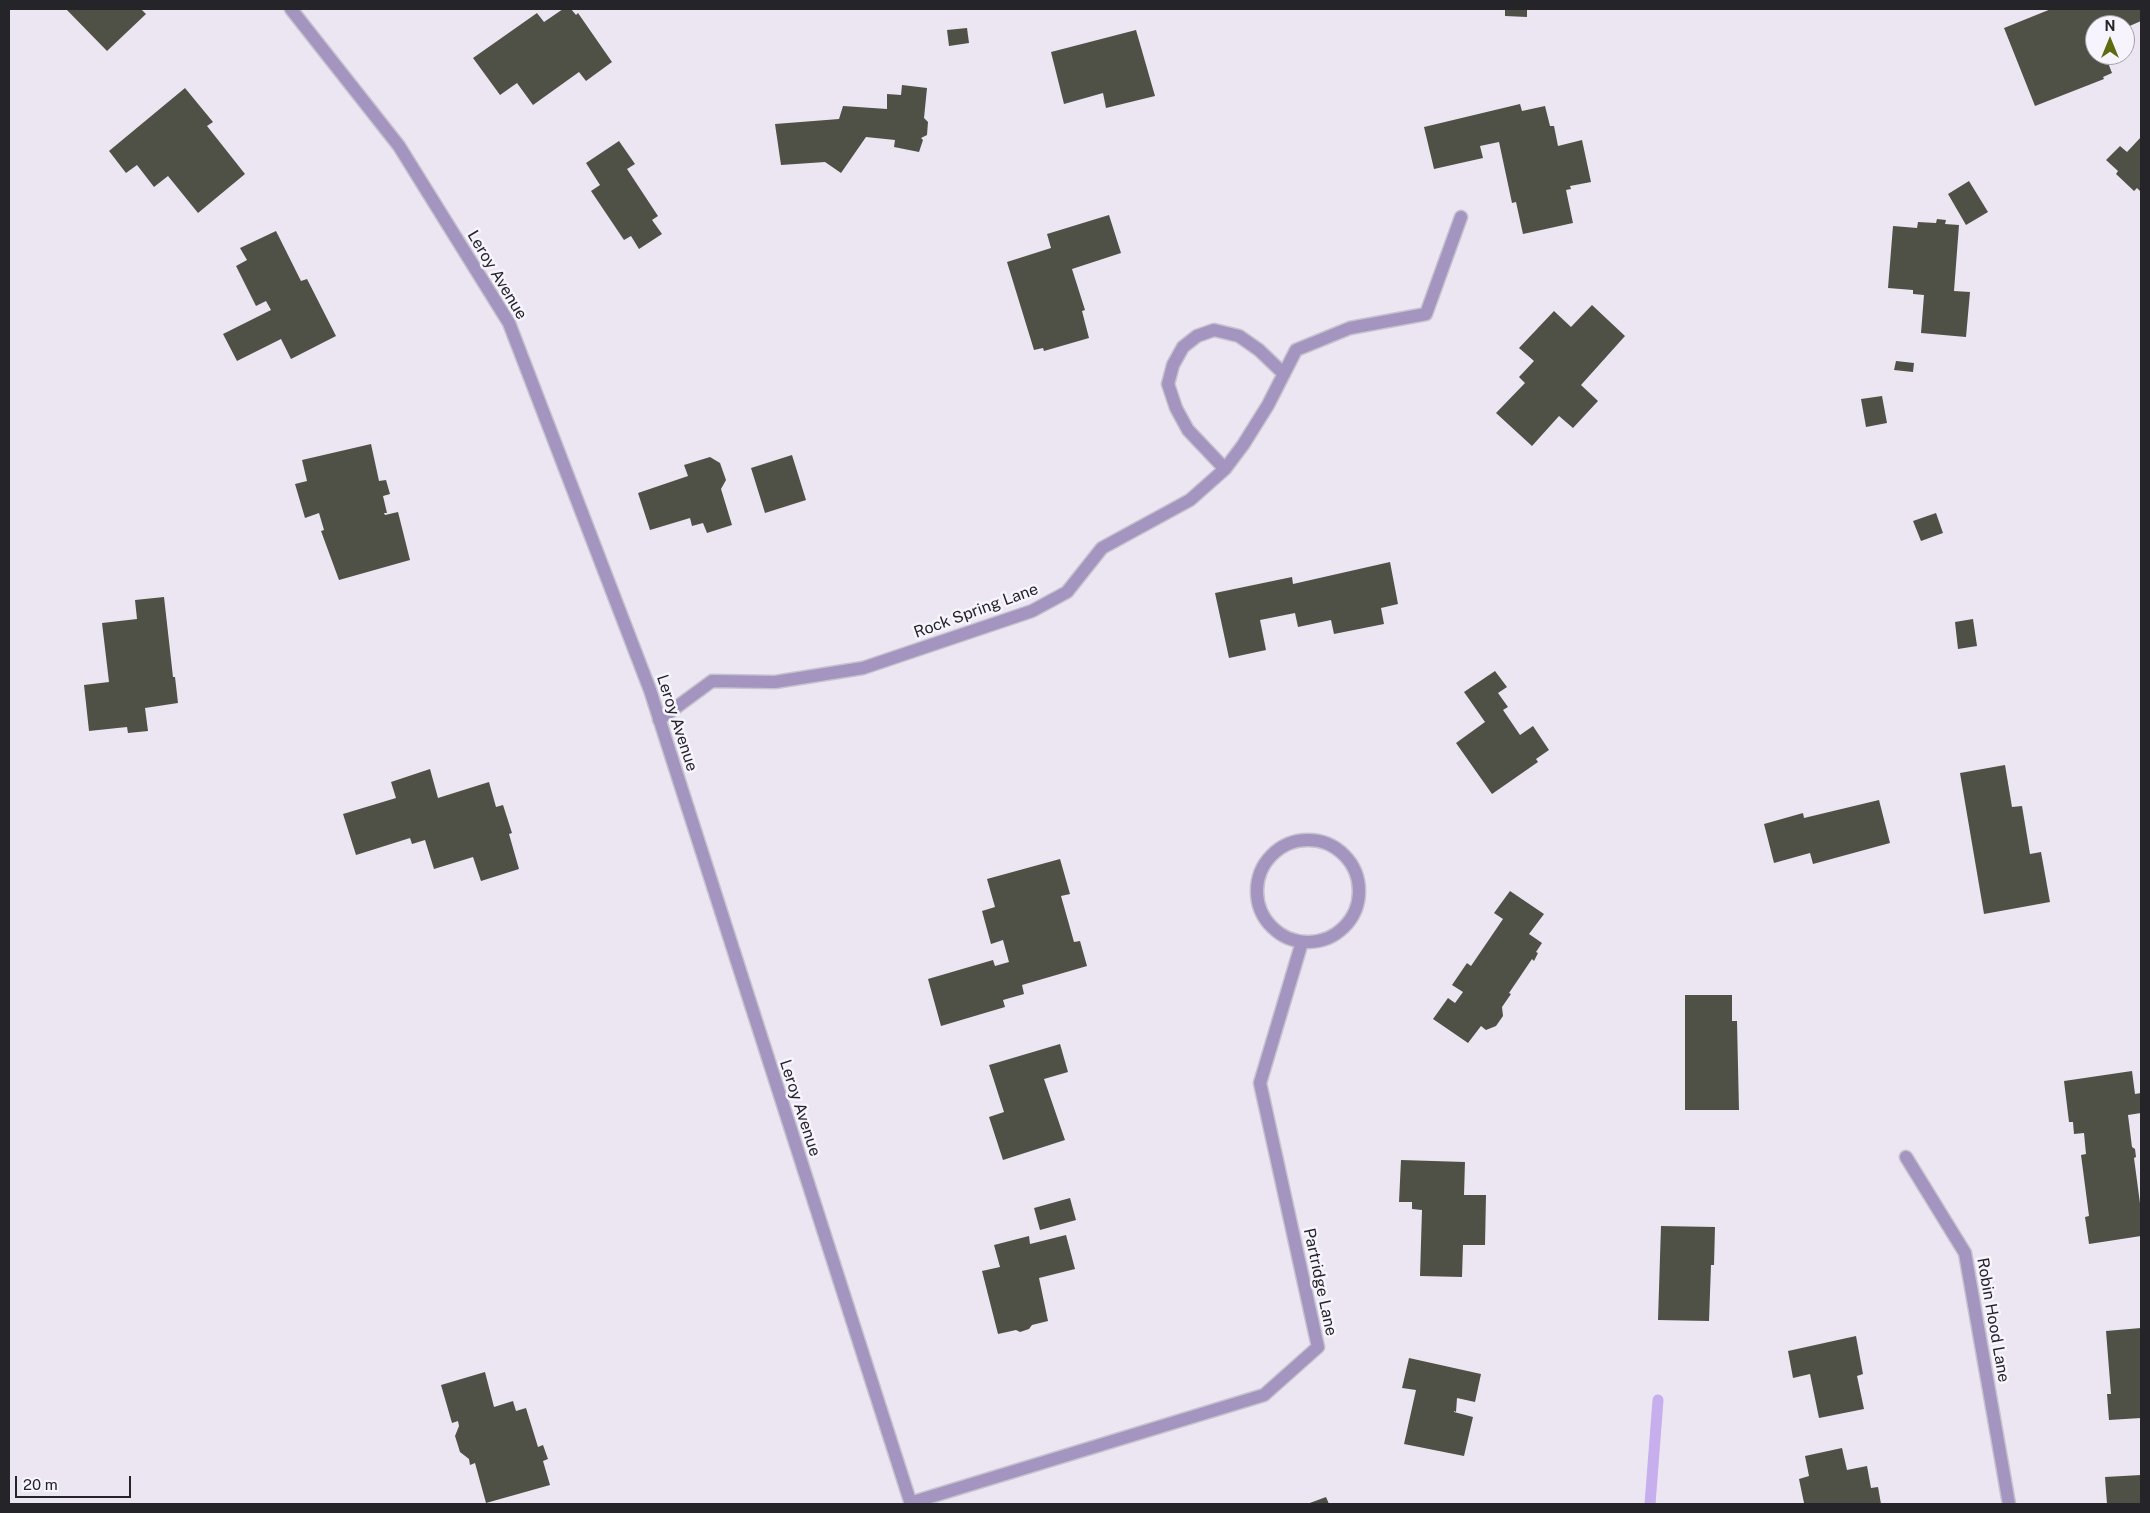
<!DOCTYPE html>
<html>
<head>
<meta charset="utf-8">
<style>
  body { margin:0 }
  #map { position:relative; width:2150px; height:1513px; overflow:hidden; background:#ebe6f2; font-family:"Public Sans",sans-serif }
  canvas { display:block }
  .frame { position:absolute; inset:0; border:10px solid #252428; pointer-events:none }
  .north { position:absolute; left:2085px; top:15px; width:50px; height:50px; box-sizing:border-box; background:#f7f4fe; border:1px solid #a3a1a8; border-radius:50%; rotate:0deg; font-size:14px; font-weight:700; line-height:20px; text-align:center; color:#252428 }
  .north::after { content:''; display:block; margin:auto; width:18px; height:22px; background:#606a0f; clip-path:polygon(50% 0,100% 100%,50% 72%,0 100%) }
  .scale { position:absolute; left:15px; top:1476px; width:116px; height:22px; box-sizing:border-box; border:2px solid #252428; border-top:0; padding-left:6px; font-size:15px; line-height:18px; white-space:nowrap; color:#252428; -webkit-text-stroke:4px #f7f4fe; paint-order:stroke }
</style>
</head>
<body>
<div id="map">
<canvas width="2150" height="1513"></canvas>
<div class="frame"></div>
<div class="north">N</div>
<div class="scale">20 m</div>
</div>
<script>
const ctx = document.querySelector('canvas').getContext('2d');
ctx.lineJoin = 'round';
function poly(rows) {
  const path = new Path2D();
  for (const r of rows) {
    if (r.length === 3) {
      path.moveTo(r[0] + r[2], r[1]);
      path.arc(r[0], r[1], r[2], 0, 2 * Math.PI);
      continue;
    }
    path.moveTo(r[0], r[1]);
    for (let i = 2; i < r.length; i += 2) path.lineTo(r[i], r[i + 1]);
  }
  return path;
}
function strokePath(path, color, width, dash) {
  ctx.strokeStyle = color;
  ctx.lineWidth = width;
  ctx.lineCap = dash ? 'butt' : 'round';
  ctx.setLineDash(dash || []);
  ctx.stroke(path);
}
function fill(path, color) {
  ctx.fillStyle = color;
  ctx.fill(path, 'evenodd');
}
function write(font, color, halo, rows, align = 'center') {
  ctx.font = font + ' "Public Sans",sans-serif';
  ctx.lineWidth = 5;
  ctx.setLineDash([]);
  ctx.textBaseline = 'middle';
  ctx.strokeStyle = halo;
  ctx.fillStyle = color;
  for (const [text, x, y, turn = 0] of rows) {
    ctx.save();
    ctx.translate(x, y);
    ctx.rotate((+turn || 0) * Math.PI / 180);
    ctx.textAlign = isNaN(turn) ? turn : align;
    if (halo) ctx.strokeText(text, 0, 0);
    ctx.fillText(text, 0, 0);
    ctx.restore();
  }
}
const stream = poly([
  [1650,1504,1658,1400]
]);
const building = poly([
  [66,9,141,9,146,14,107,51],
  [563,9,571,9,576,15,578,13,612,62,586,81,579,72,533,105,517,83,500,95,473,58,537,13,544,22],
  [1505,9,1527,9,1527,17,1505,16],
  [2051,9,2141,9,2141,21,2125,28,2125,25,2095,25,2095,55,2105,55,2112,73,2103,77,2104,79,2035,106,2004,28],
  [967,28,969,43,949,46,947,30],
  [1136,30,1155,96,1106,108,1103,93,1064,104,1051,52],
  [902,85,927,88,924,118,928,122,927,135,921,138,923,140,919,152,894,147,895,140,866,137,841,173,825,162,781,165,775,124,839,119,843,106,887,109,887,94,901,95],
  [185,88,213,122,207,126,245,174,198,213,168,176,154,187,137,165,126,173,109,151],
  [1520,104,1522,111,1545,106,1550,126,1554,126,1558,146,1582,140,1591,182,1570,186,1571,189,1566,190,1573,223,1523,234,1516,202,1512,203,1499,142,1480,146,1483,158,1434,169,1424,127],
  [2141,137,2141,192,2137,188,2134,191,2116,174,2118,171,2106,160,2120,146,2127,152],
  [619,141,635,164,627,169,658,216,652,220,662,234,639,249,631,236,624,240,591,191,600,185,586,163],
  [1969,181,1988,212,1966,225,1948,194],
  [1109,215,1121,253,1072,269,1085,310,1082,311,1089,338,1044,351,1043,348,1034,350,1007,262,1051,248,1047,234],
  [1937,219,1946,220,1945,224,1959,225,1954,291,1970,292,1966,337,1921,333,1924,295,1913,294,1913,290,1888,288,1893,226,1917,228,1918,222,1936,223],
  [276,231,301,281,307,279,336,336,291,359,281,339,237,361,223,334,271,310,266,301,256,306,236,266,247,260,240,248],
  [1592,305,1625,336,1581,385,1598,401,1573,428,1559,416,1532,446,1496,413,1525,383,1519,377,1534,361,1519,348,1554,311,1571,327],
  [1896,361,1914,363,1913,372,1894,370],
  [1882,396,1887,423,1866,427,1861,399],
  [371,444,379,481,386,480,390,494,383,496,387,513,384,513,385,515,398,512,410,560,339,580,321,531,324,530,319,513,305,518,295,484,307,481,302,460],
  [792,455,806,500,765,513,751,468],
  [710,457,720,463,726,480,721,489,732,525,707,533,703,523,692,526,690,518,650,530,638,493,688,476,684,465],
  [1936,513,1943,533,1921,541,1913,521],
  [1390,562,1398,604,1381,608,1384,624,1334,634,1331,620,1298,627,1295,613,1260,620,1266,650,1229,658,1215,593,1292,577,1293,584],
  [164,597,173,677,175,677,178,703,145,708,148,731,128,733,127,727,89,731,84,685,109,682,102,623,137,619,135,600],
  [1973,619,1977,646,1958,649,1955,622],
  [1495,671,1507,687,1498,693,1508,707,1503,710,1520,735,1533,726,1549,750,1536,759,1538,762,1492,794,1456,743,1485,722,1464,692],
  [2005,765,2012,807,2022,806,2030,854,2041,852,2050,902,1984,914,1960,773],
  [430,769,438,798,489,782,496,807,503,805,512,833,509,834,519,869,481,881,473,857,434,869,425,840,412,844,410,838,356,855,343,814,396,798,391,782],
  [1879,800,1890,843,1813,864,1810,853,1774,863,1764,824,1803,813,1804,818],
  [1060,859,1070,894,1061,896,1074,942,1080,941,1087,966,1022,985,1024,994,1003,1000,1005,1007,941,1026,928,979,993,960,995,966,1009,962,1003,940,991,944,982,911,995,907,987,879],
  [1510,891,1544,914,1529,934,1542,943,1536,952,1538,953,1534,961,1532,959,1509,993,1511,994,1502,1007,1503,1016,1496,1026,1486,1030,1481,1026,1468,1043,1433,1019,1448,998,1455,1003,1463,992,1452,985,1467,963,1471,966,1503,919,1494,913],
  [1685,995,1732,995,1732,1021,1737,1021,1739,1110,1685,1110],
  [1060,1044,1068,1072,1044,1079,1065,1140,1003,1160,989,1117,1004,1112,989,1065],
  [2132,1071,2135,1094,2141,1093,2141,1113,2128,1115,2132,1147,2135,1149,2136,1157,2134,1158,2141,1211,2141,1236,2089,1244,2085,1217,2089,1216,2081,1155,2086,1154,2084,1133,2074,1134,2073,1122,2069,1122,2064,1081],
  [1401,1160,1465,1162,1464,1195,1486,1195,1485,1245,1463,1245,1462,1277,1420,1276,1422,1210,1412,1209,1412,1202,1399,1202],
  [1070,1198,1076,1220,1040,1230,1034,1208],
  [1661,1226,1715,1227,1714,1265,1711,1265,1709,1321,1658,1320],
  [1066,1235,1075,1269,1039,1278,1048,1321,1032,1325,1029,1329,1020,1332,1016,1330,998,1334,982,1271,1000,1267,994,1245,1029,1236,1030,1244],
  [2141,1328,2141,1418,2109,1420,2107,1394,2111,1394,2106,1331],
  [1856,1336,1863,1374,1857,1376,1864,1409,1819,1418,1810,1374,1793,1378,1788,1351],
  [1409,1358,1481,1374,1475,1402,1457,1398,1456,1412,1454,1411,1454,1412,1473,1417,1464,1456,1404,1444,1416,1390,1402,1388],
  [485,1372,494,1407,513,1401,516,1411,526,1408,538,1447,543,1445,548,1459,543,1461,550,1485,486,1503,475,1463,470,1465,469,1459,460,1452,455,1436,459,1426,458,1421,452,1423,441,1385],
  [1842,1448,1847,1470,1867,1466,1871,1488,1878,1487,1881,1504,1804,1503,1799,1479,1809,1476,1805,1456],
  [2141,1475,2141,1504,2107,1504,2105,1477],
  [1326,1497,1329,1504,1307,1504]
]);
const minor = poly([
  [291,9,399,146,509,323,650,690,911,1504],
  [1225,469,1188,430,1176,408,1168,384,1173,365,1183,347,1197,336,1214,330,1239,336,1259,350,1284,374],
  [659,720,712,681,775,682,863,668,1032,611,1067,592,1102,548,1190,500,1225,469,1243,445,1268,405,1296,350,1350,328,1426,314,1461,217],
  [1308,891,51],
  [1906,1157,1965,1253,2009,1504],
  [910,1503,1264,1395,1318,1347,1260,1083,1302,942]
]);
const streetNames = [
  ["Leroy Avenue",497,275,59],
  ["Rock Spring Lane",976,611,-20],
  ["Leroy Avenue",677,723,72],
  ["Leroy Avenue",800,1108,72],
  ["Partridge Lane",1320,1282,78],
  ["Robin Hood Lane",1993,1320,80]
];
strokePath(stream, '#c6afec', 11);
fill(building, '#4f5147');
strokePath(minor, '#c7c3ce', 15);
strokePath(minor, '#a494c0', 12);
write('16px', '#252428', '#f7f4fe', streetNames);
</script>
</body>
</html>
